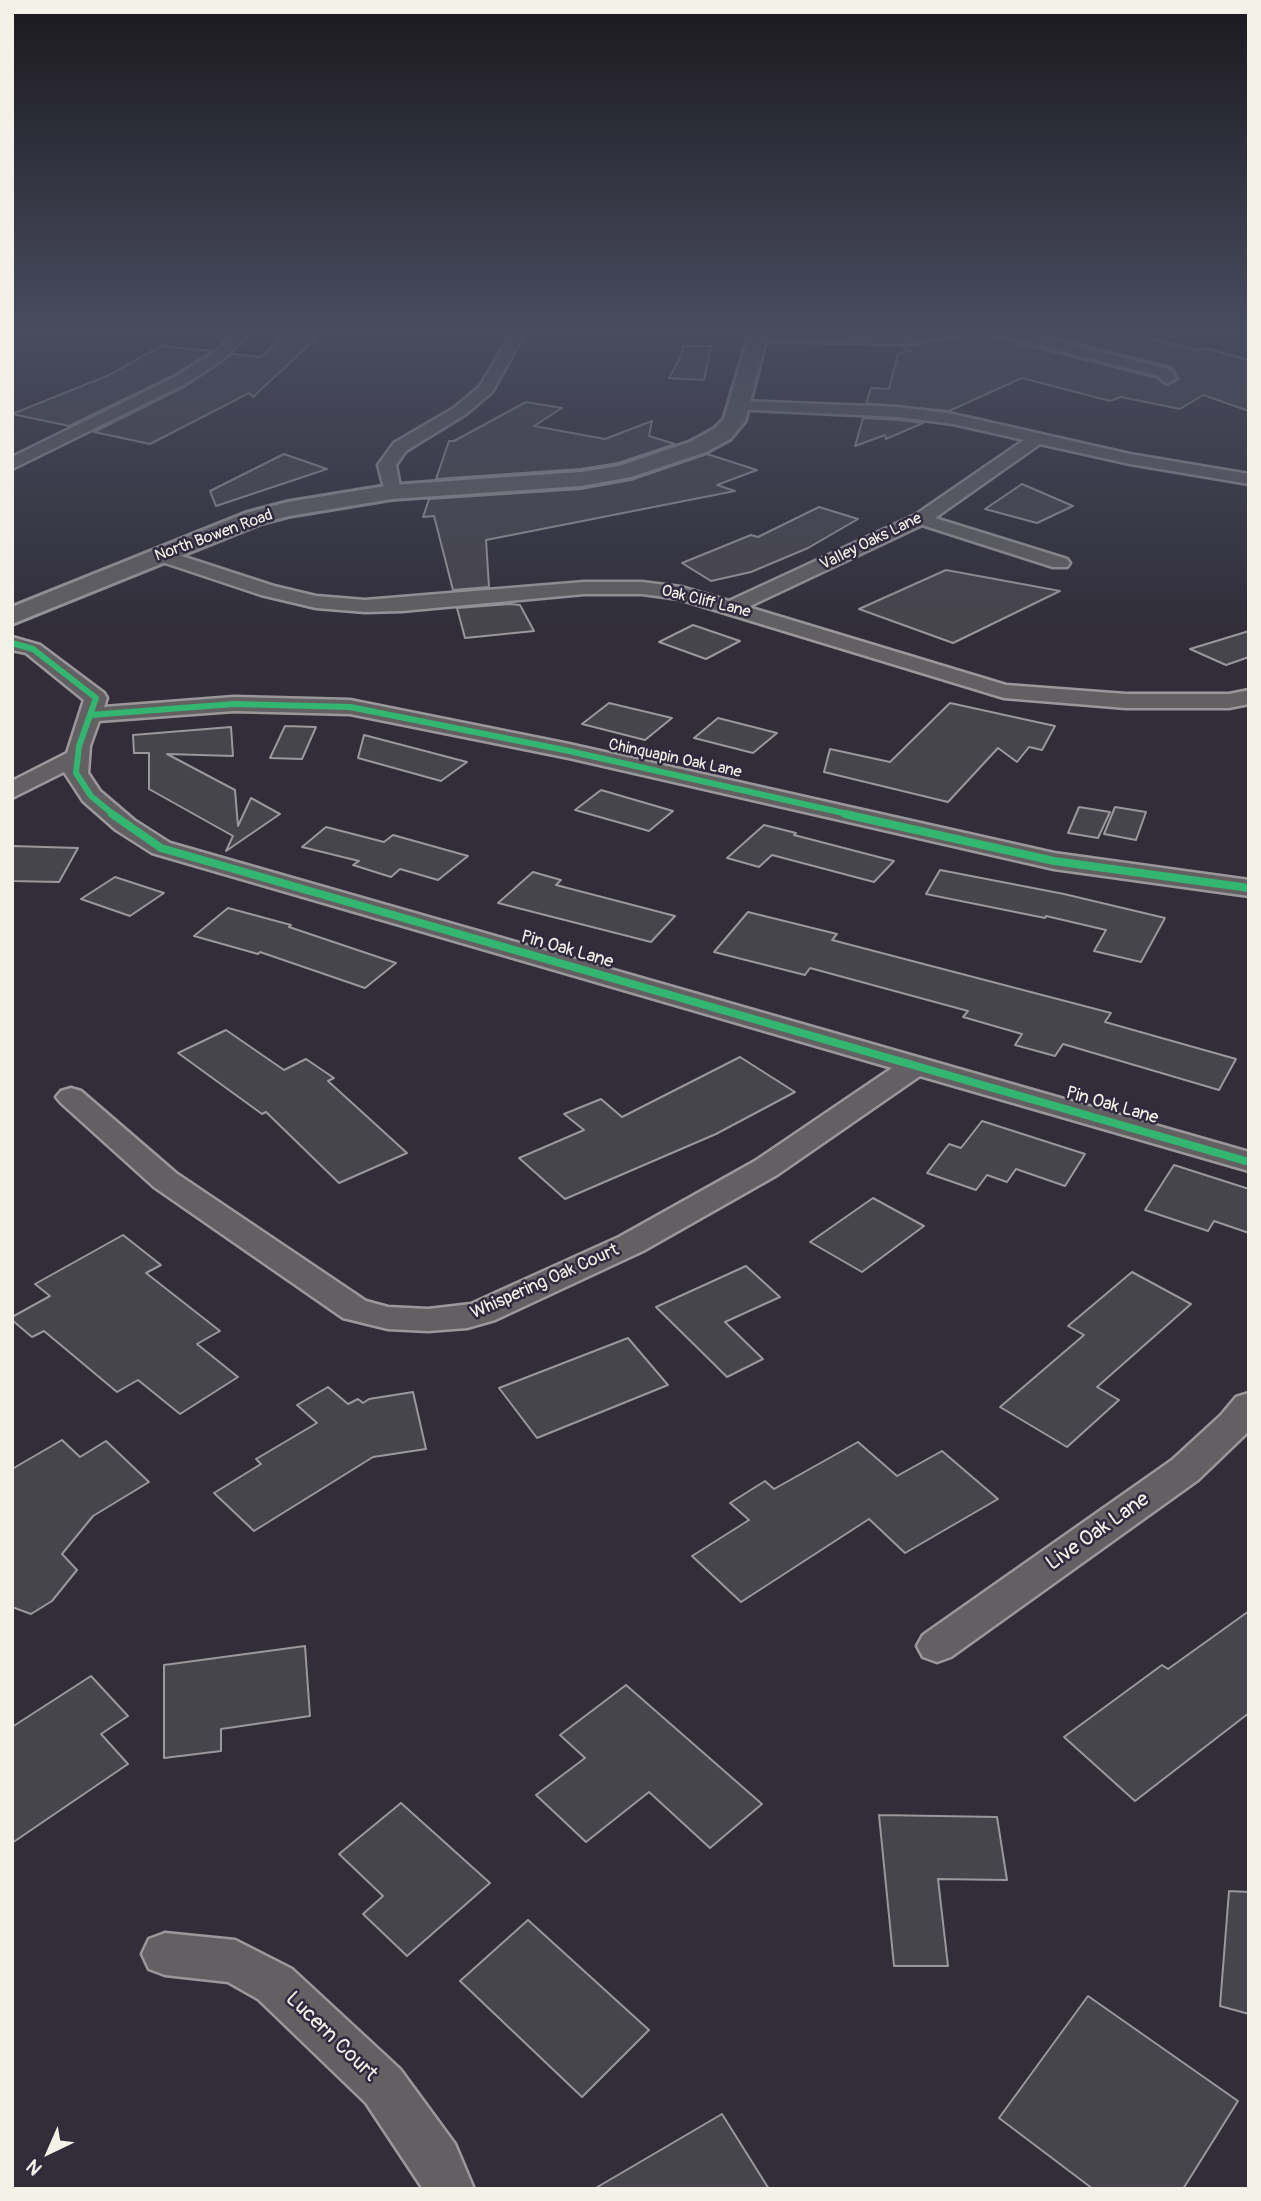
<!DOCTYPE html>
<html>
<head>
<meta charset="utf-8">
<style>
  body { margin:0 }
  #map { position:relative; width:1261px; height:2201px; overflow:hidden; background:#312e39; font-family:Pangolin,sans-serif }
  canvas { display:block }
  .frame { position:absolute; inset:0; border:14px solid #f4f1e8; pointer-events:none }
  .north { position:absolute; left:14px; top:2117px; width:70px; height:70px; -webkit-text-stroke:5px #2f2a3d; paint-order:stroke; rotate:224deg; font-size:19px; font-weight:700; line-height:28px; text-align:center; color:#f4f1e8 }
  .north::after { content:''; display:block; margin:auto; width:24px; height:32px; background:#f4f1e8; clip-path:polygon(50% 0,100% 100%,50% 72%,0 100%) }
</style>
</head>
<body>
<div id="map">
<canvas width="1261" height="2201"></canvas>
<div class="frame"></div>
<div class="north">N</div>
</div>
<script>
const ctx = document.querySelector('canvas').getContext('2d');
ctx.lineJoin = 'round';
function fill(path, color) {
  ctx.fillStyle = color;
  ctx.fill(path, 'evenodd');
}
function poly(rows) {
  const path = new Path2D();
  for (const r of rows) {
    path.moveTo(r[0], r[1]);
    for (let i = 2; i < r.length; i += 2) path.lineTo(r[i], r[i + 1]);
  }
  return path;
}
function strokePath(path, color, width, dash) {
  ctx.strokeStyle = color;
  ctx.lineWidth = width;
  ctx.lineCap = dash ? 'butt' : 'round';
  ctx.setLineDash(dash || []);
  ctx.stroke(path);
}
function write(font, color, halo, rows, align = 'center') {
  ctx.font = font + ' Pangolin,sans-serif';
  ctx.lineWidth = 5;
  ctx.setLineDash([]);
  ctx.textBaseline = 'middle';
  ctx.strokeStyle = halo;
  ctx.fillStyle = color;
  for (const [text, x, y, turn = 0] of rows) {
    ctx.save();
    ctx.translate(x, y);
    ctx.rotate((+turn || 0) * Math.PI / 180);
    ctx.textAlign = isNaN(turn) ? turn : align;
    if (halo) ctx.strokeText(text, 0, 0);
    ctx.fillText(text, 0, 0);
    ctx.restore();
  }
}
const building = poly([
  [1015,328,1103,328,1199,350,1205,348,1249,360,1249,411,1203,395,1180,409,1121,397,1110,401,1022,378,949,411,866,403,871,388,889,389,898,353,911,351,902,347,970,335,978,330,981,334,1157,378,1167,385,1179,379,1172,367,1015,328],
  [289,330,324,331,253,397,249,393,150,444,94,432,186,386,233,354,261,357,289,330],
  [161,346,212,351,172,376,69,426,12,414,107,376,161,346],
  [683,346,711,346,704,380,669,378,681,356,683,346],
  [526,402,562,408,534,426,605,439,652,421,649,436,675,444,618,463,581,469,436,479,449,441,454,441,526,402],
  [863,418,898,420,923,423,886,439,885,435,855,446,863,418],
  [284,454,327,469,216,506,210,491,284,454],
  [707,454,757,470,717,485,735,491,486,540,489,587,453,590,434,516,423,517,429,499,581,489,631,480,707,454],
  [1022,484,1073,506,1037,523,985,509,1022,484],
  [819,507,858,519,808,548,751,572,711,581,682,563,751,535,758,537,819,507],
  [946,570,1060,591,953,643,859,609,946,570],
  [510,604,520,605,534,631,465,638,457,608,510,604],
  [693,625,740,641,706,659,659,642,693,625],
  [1249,631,1249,657,1226,665,1190,649,1249,631],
  [609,703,672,718,645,740,582,724,609,703],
  [950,703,1055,726,1042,750,1029,747,1017,762,998,748,948,802,824,772,830,749,890,762,950,703],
  [718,718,777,733,753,753,694,738,718,718],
  [285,726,316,727,302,759,270,758,285,726],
  [231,727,233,756,167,754,235,790,238,826,251,798,280,814,226,851,233,836,149,789,149,753,134,753,133,735,231,727],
  [364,735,467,762,441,781,358,758,364,735],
  [601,790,673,811,649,831,575,810,601,790],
  [1079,807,1110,812,1098,838,1068,833,1079,807],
  [1115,807,1146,812,1136,840,1104,834,1115,807],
  [764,825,796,833,794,835,894,861,874,882,772,855,759,867,727,858,764,825],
  [326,827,384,842,393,835,468,856,438,880,400,869,391,877,353,865,359,861,302,847,326,827],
  [12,846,78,848,59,882,12,881,12,846],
  [940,870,1064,894,1165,918,1141,962,1094,951,1106,930,1046,916,1045,918,926,894,940,870],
  [533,872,561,880,556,885,675,916,651,942,498,903,533,872],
  [115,877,164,893,130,916,81,899,115,877],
  [228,908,291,925,289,927,396,963,365,988,260,952,258,954,194,936,228,908],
  [748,912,837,934,832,940,1111,1013,1105,1022,1236,1059,1219,1090,1063,1044,1055,1056,1015,1045,1022,1034,963,1017,968,1011,810,968,805,975,714,952,748,912],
  [226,1030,284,1070,306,1059,334,1078,328,1081,407,1153,339,1183,266,1112,262,1114,178,1053,226,1030],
  [740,1057,795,1092,716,1134,565,1199,519,1158,584,1130,564,1114,601,1099,622,1117,740,1057],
  [982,1121,1085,1154,1065,1186,1016,1169,1007,1182,987,1175,976,1190,927,1173,949,1144,961,1148,982,1121],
  [1174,1165,1249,1189,1249,1233,1214,1221,1208,1231,1145,1210,1174,1165],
  [873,1198,924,1226,862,1272,810,1242,873,1198],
  [123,1235,161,1265,146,1273,220,1331,197,1344,238,1377,180,1414,138,1380,117,1392,44,1331,32,1337,12,1320,12,1317,50,1296,35,1284,123,1235],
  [746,1266,780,1297,725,1322,763,1359,727,1377,656,1307,746,1266],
  [1132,1272,1191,1304,1097,1387,1119,1400,1067,1447,1000,1407,1084,1335,1068,1326,1132,1272],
  [628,1338,668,1385,537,1438,499,1388,628,1338],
  [328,1387,348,1404,358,1399,363,1403,369,1399,413,1392,426,1449,373,1457,254,1531,214,1493,261,1464,256,1459,317,1423,297,1405,328,1387],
  [62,1440,80,1457,106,1441,149,1482,93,1516,62,1554,77,1570,52,1601,31,1614,12,1607,12,1469,62,1440],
  [858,1442,897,1476,942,1451,998,1499,905,1553,869,1519,741,1602,692,1556,749,1520,730,1503,765,1481,774,1489,858,1442],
  [1249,1611,1249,1713,1135,1801,1064,1737,1162,1665,1168,1669,1249,1611],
  [305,1646,310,1716,221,1729,221,1751,164,1758,164,1665,305,1646],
  [91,1676,128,1716,101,1734,128,1764,12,1843,12,1727,91,1676],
  [626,1685,762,1804,710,1848,649,1792,586,1842,536,1795,585,1758,560,1735,626,1685],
  [401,1803,490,1883,407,1956,363,1914,383,1896,339,1854,401,1803],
  [879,1815,997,1817,1007,1880,938,1879,948,1966,894,1966,879,1815],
  [1229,1891,1249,1892,1249,2014,1220,2006,1229,1891],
  [528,1920,649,2030,582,2097,460,1981,528,1920],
  [1088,1996,1238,2101,1183,2189,1093,2189,999,2118,1088,1996],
  [722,2114,769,2189,594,2189,722,2114]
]);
const street = poly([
  [241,328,256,328,224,359,185,384,12,469,12,457,173,378,214,353,241,328],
  [514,328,528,328,492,392,466,414,406,451,396,465,401,492,398,496,386,496,378,465,394,443,454,408,480,386,514,328],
  [946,328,977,328,970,332,904,344,757,341,750,337,757,333,904,336,946,328],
  [980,328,1004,328,1171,370,1176,378,1168,383,1162,381,1159,376,982,331,980,328],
  [739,401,898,407,953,414,1130,454,1249,474,1249,484,1130,464,1040,444,935,518,1067,559,1070,563,1067,567,1053,567,922,525,748,607,1006,685,1126,694,1229,694,1249,690,1249,704,1229,708,1126,708,1004,698,679,599,642,594,584,594,402,611,365,612,316,608,261,595,153,559,150,555,160,549,274,586,316,596,365,600,584,582,642,582,681,587,729,601,915,515,1024,440,953,424,898,417,733,409,731,406,733,403,739,401],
  [12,637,40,645,104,693,107,698,104,707,234,697,350,700,569,744,1054,853,1249,880,1249,896,1054,869,569,758,350,714,234,711,99,721,90,746,88,773,100,791,134,820,170,843,1249,1152,1249,1171,920,1076,777,1175,643,1251,495,1320,467,1328,428,1331,388,1329,343,1318,154,1187,61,1103,56,1097,61,1091,71,1088,81,1091,176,1173,366,1301,388,1307,428,1309,471,1304,619,1237,755,1161,892,1068,152,853,116,830,83,801,64,772,12,798,12,781,67,753,84,700,26,653,12,650,12,637],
  [1249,1393,1249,1431,1198,1480,951,1657,937,1662,923,1657,917,1646,923,1635,1172,1460,1221,1415,1236,1397,1249,1393],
  [165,1933,235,1940,292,1969,400,2069,455,2144,474,2189,423,2189,366,2103,258,1999,228,1982,165,1975,149,1969,142,1954,149,1939,165,1933]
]);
const secondary = poly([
  [751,328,769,328,745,421,730,439,706,452,631,477,581,486,392,499,289,516,262,523,12,624,12,607,246,513,288,502,392,485,581,472,619,466,690,442,714,429,724,419,751,328]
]);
const cyclewayFar1 = poly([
  [12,643,33,649,96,698,79,746,76,773,91,796,114,815],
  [90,715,234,704,350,707,569,751,852,815]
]);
const cycleway = poly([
  [112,814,161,848,1249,1162],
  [845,814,1054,861,1249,888]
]);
const farStreetnames = [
  ["North Bowen Road",214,536,-20],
  ["Valley Oaks Lane",871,542,-26],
  ["Oak Cliff Lane",706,602,14],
  ["Chinquapin Oak Lane",675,759,12]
];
const streetNames = [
  ["Pin Oak Lane",567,950,16],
  ["Pin Oak Lane",1112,1106,16],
  ["Whispering Oak Court",545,1282,-24]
];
const nearStreetnames = [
  ["Live Oak Lane",1098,1532,-35],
  ["Lucern Court",331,2037,44]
];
fill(building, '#46444c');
strokePath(building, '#9a989b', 2);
strokePath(street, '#9a989b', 5);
strokePath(secondary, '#9a989b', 6);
fill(street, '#626063');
fill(secondary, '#626063');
strokePath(cyclewayFar1, '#33b770', 6);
strokePath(cycleway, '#33b770', 8);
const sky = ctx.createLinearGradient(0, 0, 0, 636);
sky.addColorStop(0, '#1b191f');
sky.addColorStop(0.52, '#484c5f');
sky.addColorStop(1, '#484c5f00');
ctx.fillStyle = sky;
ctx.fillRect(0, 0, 1261, 636);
write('16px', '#f4f1e8', '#2f2a3d', farStreetnames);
write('18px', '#f4f1e8', '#2f2a3d', streetNames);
write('21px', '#f4f1e8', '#2f2a3d', nearStreetnames);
</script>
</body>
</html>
